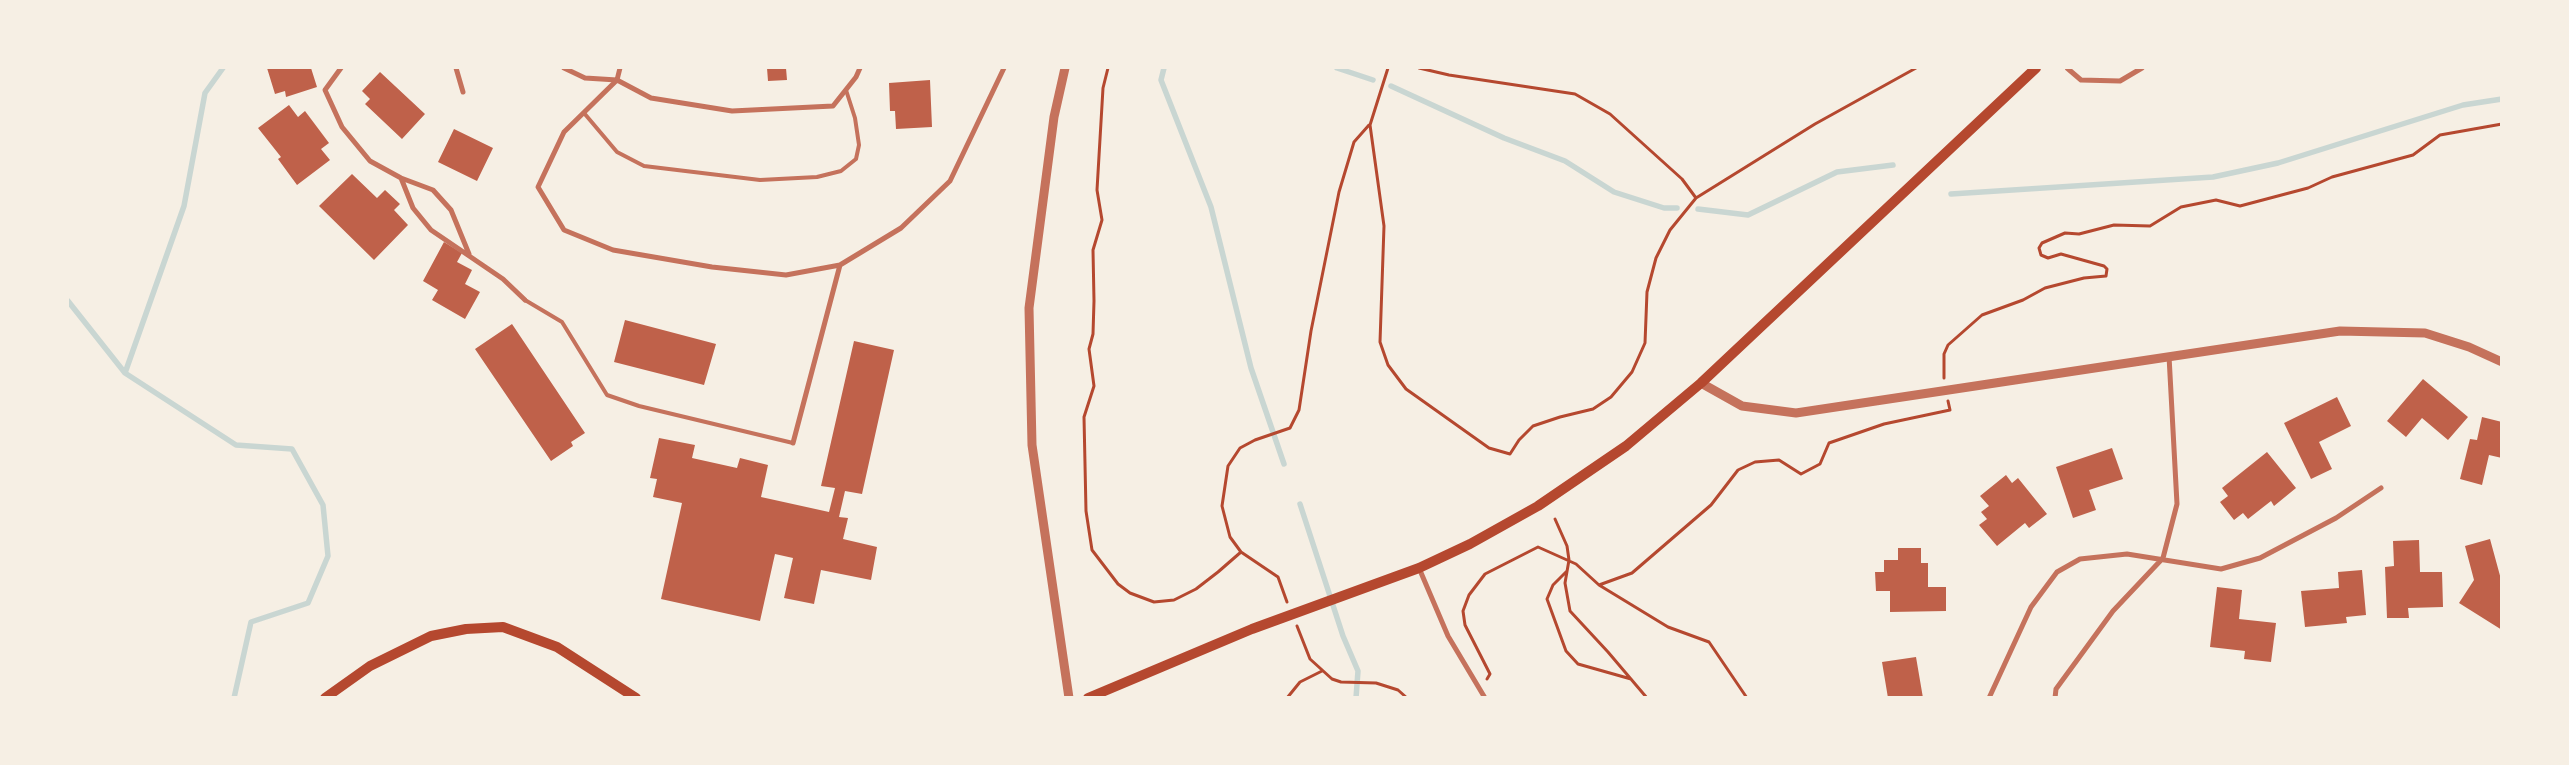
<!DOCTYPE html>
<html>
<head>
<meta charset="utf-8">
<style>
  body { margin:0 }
  #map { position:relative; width:2569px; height:765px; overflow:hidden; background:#f6efe4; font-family:Cabin,sans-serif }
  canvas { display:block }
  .frame { position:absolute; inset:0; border:69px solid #f6efe4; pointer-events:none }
</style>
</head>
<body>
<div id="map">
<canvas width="2569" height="765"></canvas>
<div class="frame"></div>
</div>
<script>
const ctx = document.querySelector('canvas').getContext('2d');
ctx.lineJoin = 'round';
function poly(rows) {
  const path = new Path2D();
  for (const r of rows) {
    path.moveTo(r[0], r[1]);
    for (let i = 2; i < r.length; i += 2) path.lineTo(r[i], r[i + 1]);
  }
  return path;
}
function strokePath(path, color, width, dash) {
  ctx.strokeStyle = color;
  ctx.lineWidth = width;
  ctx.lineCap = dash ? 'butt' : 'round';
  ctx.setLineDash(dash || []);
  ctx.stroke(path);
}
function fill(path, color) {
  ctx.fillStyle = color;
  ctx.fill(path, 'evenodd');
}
const stream = poly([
  [1164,68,1161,80,1211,207,1251,368,1284,464],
  [1337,68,1373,80],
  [1391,86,1504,138,1565,161,1614,192,1664,208,1677,208],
  [1951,194,2213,177,2278,163,2463,105,2502,99],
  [1698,209,1748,215,1837,172,1893,165],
  [68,301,125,373,236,445,292,449,323,505,328,556,308,603,251,622,234,698],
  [125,373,184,206,205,93,223,68],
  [1300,504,1343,636,1358,671,1356,698]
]);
const building = poly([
  [267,68,311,68,317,87,286,97,285,91,275,94],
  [767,68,786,68,787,80,768,81],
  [380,72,425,114,402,139,365,104,370,99,362,91],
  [930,80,932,127,896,129,895,111,890,111,889,83],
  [289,105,298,117,305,111,329,143,321,149,330,160,297,185,278,159,281,157,258,128],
  [454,129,493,148,477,181,438,162],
  [352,174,377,198,385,190,400,204,394,210,408,225,374,260,319,206],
  [444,242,462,253,457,262,472,270,465,284,480,292,465,319,432,300,438,290,423,281],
  [625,320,716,344,704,385,614,362],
  [512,324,585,433,571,442,573,446,551,461,475,349],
  [854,341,894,350,862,494,845,491,839,517,848,518,843,539,877,547,871,580,821,570,814,604,784,598,793,558,775,554,760,621,661,599,682,503,653,497,657,479,650,478,659,438,695,445,692,458,737,468,740,458,768,465,761,497,829,512,835,488,821,486],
  [2423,379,2468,417,2448,440,2422,418,2406,437,2387,421],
  [2337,397,2351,426,2319,442,2332,469,2311,479,2284,423],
  [2482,417,2502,422,2502,458,2489,455,2482,485,2460,479,2470,439,2477,440],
  [2112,448,2123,479,2089,490,2096,510,2073,518,2056,467],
  [2267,452,2296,488,2274,506,2271,501,2248,519,2243,513,2234,520,2220,502,2228,496,2222,488],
  [2006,475,2012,483,2018,478,2047,514,2029,528,2025,523,1997,546,1979,525,1987,519,1981,512,1989,506,1980,496],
  [2490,539,2502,583,2502,630,2459,603,2474,580,2465,546],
  [2419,540,2420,572,2442,572,2443,607,2408,608,2409,618,2387,618,2385,567,2394,566,2393,541],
  [1898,548,1921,548,1921,563,1928,563,1928,587,1946,587,1946,611,1890,612,1890,591,1876,591,1875,572,1884,572,1884,560,1898,560],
  [2362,570,2366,615,2346,617,2347,623,2305,627,2301,591,2339,588,2338,572],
  [2217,587,2242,590,2239,619,2276,623,2271,662,2244,659,2245,651,2210,647],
  [1916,657,1923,698,1888,698,1882,662]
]);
const path = poly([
  [1108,68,1103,88,1097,190,1102,220,1093,250,1094,301,1093,334,1089,349,1094,386,1084,417,1086,511,1092,550,1118,584,1130,593,1154,602,1174,600,1196,589,1218,572,1241,552,1278,577,1287,602],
  [1388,68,1370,125,1384,226,1380,342,1388,365,1406,389,1489,448,1510,454,1519,440,1533,426,1560,417,1593,409,1611,397,1632,372,1645,343,1647,292,1656,258,1670,230,1696,198,1815,124,1916,68],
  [1419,68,1449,75,1575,94,1610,114,1682,179,1696,198],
  [1944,378,1944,354,1948,345,1982,315,2023,300,2045,288,2084,278,2106,276,2107,269,2104,266,2061,254,2048,258,2041,255,2039,248,2042,243,2065,233,2079,234,2114,225,2150,226,2181,207,2216,200,2240,206,2308,188,2332,177,2413,155,2440,135,2502,124],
  [1555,519,1567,546,1569,560,1565,583,1570,611,1608,652,1647,698],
  [1241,552,1230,537,1222,506,1228,466,1240,448,1255,440,1290,428,1299,410,1311,331,1339,192,1354,142,1369,125],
  [1567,571,1553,585,1547,599,1566,651,1578,664,1631,679],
  [1599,585,1668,627,1709,642,1747,698],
  [1297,626,1310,659,1332,679,1341,682,1376,683,1398,690,1407,698],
  [1487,679,1490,674,1465,625,1463,611,1469,595,1485,574,1538,547,1576,564,1599,585,1632,573,1711,505,1738,470,1755,462,1779,460,1801,474,1820,464,1829,443,1884,424,1950,410,1948,401],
  [1287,698,1300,682,1322,671]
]);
const service = poly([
  [584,113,617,152,644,166,760,180,817,177,841,171,856,159,859,145,855,118,846,90],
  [525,300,562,322,607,395,639,406,793,443]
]);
const minor = poly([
  [341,68,325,90,342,127,370,161,401,178,433,190,451,210,469,254],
  [456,68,463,92],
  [564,68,585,78,617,80,651,98,732,111,833,106,856,77,860,68],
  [2067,68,2081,80,2120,81,2142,68],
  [617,80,564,132,538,187,564,230,613,250,712,267,786,275,840,265,901,228,950,181,1004,68],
  [617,80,620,68],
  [401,178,413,208,431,230,503,279,525,300],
  [793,443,840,265],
  [1419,568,1448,636,1485,698],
  [1989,698,2031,607,2057,572,2080,559,2127,554,2221,569,2260,558,2336,518,2381,488],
  [2055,698,2056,689,2113,611,2163,558,2177,504,2169,356]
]);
const tertiary = poly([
  [1065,68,1054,117,1029,308,1032,445,1069,698],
  [1701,383,1742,406,1796,413,2340,331,2425,333,2469,347,2502,362]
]);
const secondary = poly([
  [325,698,370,666,431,636,466,629,503,627,557,647,636,698],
  [1088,698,1252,629,1419,568,1470,544,1538,506,1626,446,1701,383,2036,68]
]);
strokePath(stream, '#c9d6d2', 5.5);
fill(building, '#bf614a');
strokePath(path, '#b5482f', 3);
strokePath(service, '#c5725c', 4);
strokePath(minor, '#c5725c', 5);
strokePath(tertiary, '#c5725c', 9);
strokePath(secondary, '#b5482f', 10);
</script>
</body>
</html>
